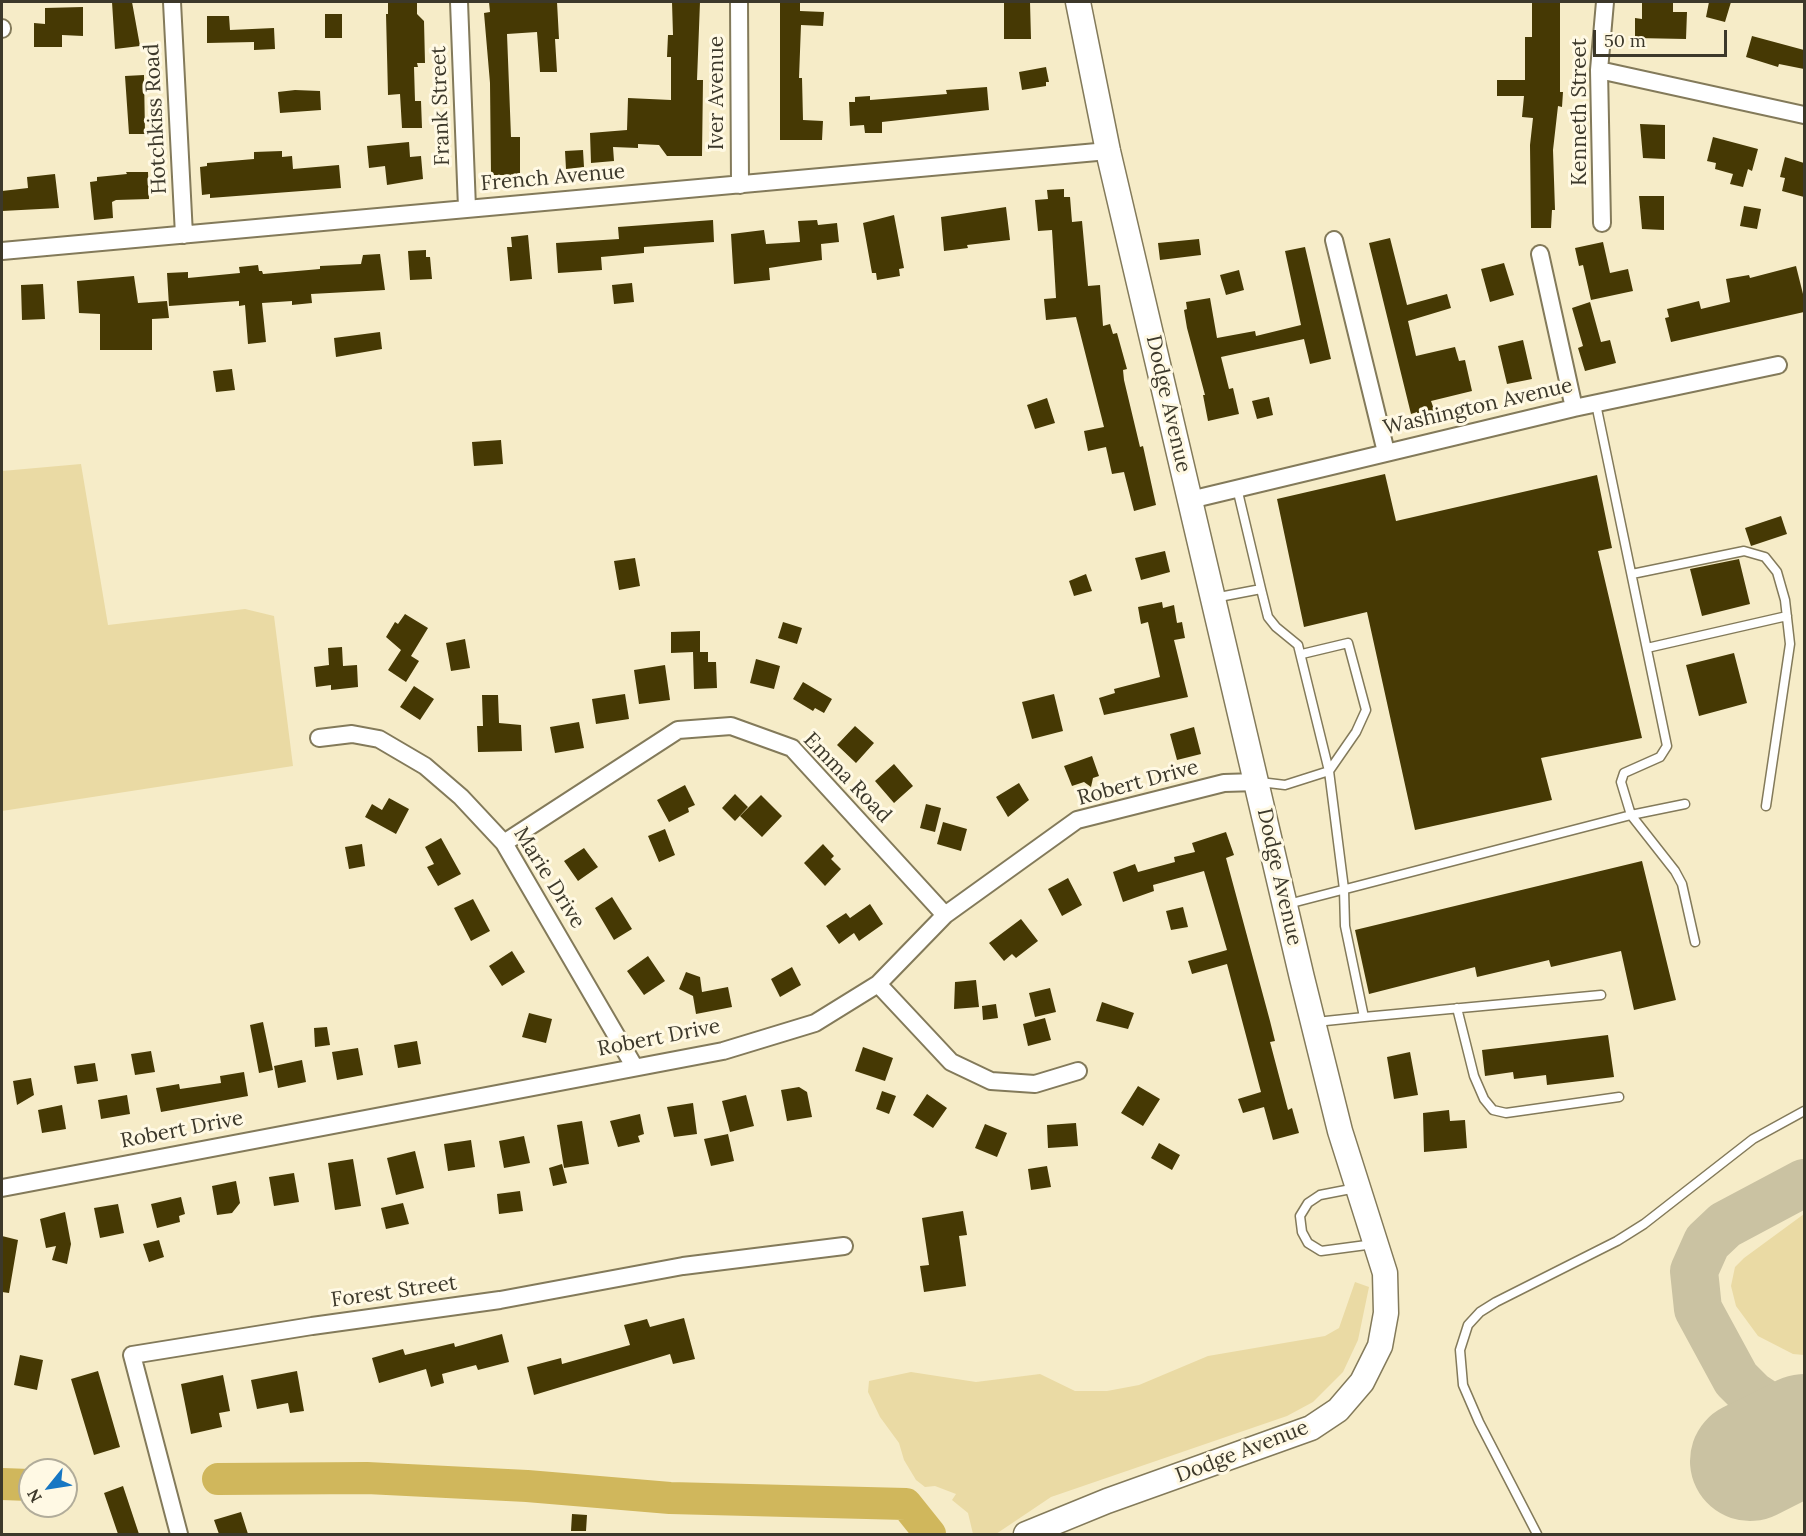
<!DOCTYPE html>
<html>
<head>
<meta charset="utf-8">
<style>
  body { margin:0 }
  #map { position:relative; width:1806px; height:1536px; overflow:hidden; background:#f6ecc8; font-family:Lora,serif }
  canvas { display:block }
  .frame { position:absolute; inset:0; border:3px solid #3c382a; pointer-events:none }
  .north { position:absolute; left:18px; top:1458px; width:60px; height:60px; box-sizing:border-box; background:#fff9e4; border:2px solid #b1ac9a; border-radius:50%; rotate:240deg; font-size:16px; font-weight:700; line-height:24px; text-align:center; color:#3c382a }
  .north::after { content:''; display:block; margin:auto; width:21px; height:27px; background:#1777c3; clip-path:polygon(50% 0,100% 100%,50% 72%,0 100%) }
  .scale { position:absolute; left:1593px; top:30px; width:134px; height:27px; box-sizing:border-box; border:3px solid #3c382a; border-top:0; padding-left:8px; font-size:18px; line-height:21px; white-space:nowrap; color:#3c382a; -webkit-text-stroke:4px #fff9e4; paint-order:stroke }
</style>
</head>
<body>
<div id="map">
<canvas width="1806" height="1536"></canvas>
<div class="frame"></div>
<div class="north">N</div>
<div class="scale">50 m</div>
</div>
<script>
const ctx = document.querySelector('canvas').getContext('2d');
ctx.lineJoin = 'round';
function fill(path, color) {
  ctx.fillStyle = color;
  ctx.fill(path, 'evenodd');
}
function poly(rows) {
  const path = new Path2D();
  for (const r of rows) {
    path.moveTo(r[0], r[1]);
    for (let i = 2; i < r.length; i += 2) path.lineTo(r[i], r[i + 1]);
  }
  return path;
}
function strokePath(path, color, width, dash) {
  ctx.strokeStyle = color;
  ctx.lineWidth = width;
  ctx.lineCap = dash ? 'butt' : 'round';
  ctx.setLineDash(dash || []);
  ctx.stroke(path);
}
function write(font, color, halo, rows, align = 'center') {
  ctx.font = font + ' Lora,serif';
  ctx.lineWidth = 6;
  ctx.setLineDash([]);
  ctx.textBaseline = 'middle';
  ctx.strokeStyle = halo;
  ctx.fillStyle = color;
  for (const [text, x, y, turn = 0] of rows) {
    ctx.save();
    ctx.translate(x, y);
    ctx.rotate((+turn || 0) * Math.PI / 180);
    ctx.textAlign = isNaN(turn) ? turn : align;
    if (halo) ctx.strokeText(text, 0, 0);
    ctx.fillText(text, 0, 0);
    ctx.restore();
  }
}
const green = poly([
  [81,464,108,625,245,609,274,616,293,766,2,811,2,471],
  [1804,1214,1804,1355,1793,1354,1758,1336,1736,1306,1731,1286,1735,1267,1744,1258],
  [1355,1282,1369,1287,1358,1340,1343,1372,1313,1402,1287,1416,1051,1497,996,1534,973,1534,968,1513,952,1500,956,1494,935,1486,925,1487,916,1480,904,1460,899,1443,880,1417,868,1392,869,1381,911,1372,976,1382,1040,1374,1075,1391,1107,1391,1139,1385,1208,1356,1325,1336,1339,1328]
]);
const river = poly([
  [218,1479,367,1478,527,1486,670,1498,906,1504,930,1534],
  [2,1484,30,1485]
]);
const taxiway = poly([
  [1804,1183,1725,1225,1707,1242,1694,1271,1698,1309,1736,1379,1752,1395,1770,1407,1804,1418]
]);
const runway = poly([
  [1750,1461,1804,1434]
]);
const building = poly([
  [112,2,132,2,140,46,115,49],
  [388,2,417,2,417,14,424,21,425,63,417,63,418,67,414,67,415,101,421,101,422,128,402,128,400,94,388,95,386,14,388,14],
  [489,2,557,2,559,39,555,39,557,72,540,72,537,32,507,34,511,137,520,137,520,175,491,175,490,83,484,13,490,12],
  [672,2,700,2,697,80,703,80,702,156,667,156,659,145,638,144,638,148,613,147,614,161,591,163,590,133,627,130,628,98,671,100,671,57,667,57,668,35,673,35],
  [780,2,800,2,800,11,824,12,823,26,801,25,799,78,802,78,803,120,823,121,822,140,780,140],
  [1004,2,1030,2,1031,39,1004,39],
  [1532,2,1560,2,1560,92,1563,92,1562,107,1558,106,1553,150,1555,210,1552,210,1551,228,1531,228,1530,145,1533,118,1522,117,1524,96,1497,96,1497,80,1525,80,1525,37,1532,37],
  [1642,2,1673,2,1673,12,1687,12,1686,39,1635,38,1635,18,1642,19],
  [1709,2,1731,2,1725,22,1706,17],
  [83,7,83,36,62,35,62,47,34,47,34,23,45,24,45,8],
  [325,14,342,14,342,38,325,38],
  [207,16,229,16,230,30,274,28,275,49,254,50,254,42,207,43],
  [1752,36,1804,50,1804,69,1779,64,1778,67,1746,57],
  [1046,67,1049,82,1046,82,1046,86,1022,90,1019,72],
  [144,75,145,134,129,134,125,76],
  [987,87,989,110,882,122,882,133,865,133,864,125,850,126,849,102,855,102,855,97,870,96,870,100,947,94,946,90],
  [295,90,320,91,321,110,280,113,278,92],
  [1640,124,1665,125,1665,159,1643,158],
  [1713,137,1758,149,1752,171,1748,169,1743,187,1730,184,1733,174,1715,169,1716,163,1707,161],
  [409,142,410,157,421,156,423,179,387,185,385,166,369,168,367,146],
  [583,150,584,167,566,169,565,151],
  [282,151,282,157,292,156,293,169,339,165,341,188,210,198,210,194,202,195,200,167,207,166,207,163,254,159,254,152],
  [1785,157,1804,163,1804,197,1782,191,1785,178,1780,177],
  [126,172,148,172,149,199,116,200,112,202,113,218,94,220,90,182,97,181,97,177,127,174],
  [55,174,59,208,2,211,2,191,28,188,27,177],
  [1064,189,1064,197,1070,197,1072,222,1082,221,1088,286,1100,285,1103,326,1110,324,1113,334,1117,333,1127,369,1123,370,1124,380,1140,447,1143,446,1156,505,1134,511,1124,472,1112,474,1106,447,1088,451,1084,431,1104,427,1076,317,1046,320,1044,299,1056,298,1052,230,1038,231,1035,200,1048,199,1047,190],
  [1639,196,1664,196,1664,230,1642,229],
  [1744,206,1761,209,1757,229,1740,226],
  [1006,207,1010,240,967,245,968,248,944,251,941,217],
  [894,215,904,268,899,269,900,276,877,280,876,273,872,273,863,223],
  [713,220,714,242,644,247,644,253,601,257,602,270,558,273,556,243,619,239,618,227],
  [817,220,818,225,837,223,839,242,821,244,822,260,769,268,770,280,734,284,731,234,764,230,766,244,800,242,798,221],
  [528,235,532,279,510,281,507,247,512,247,511,237],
  [1390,238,1407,305,1447,294,1451,308,1408,321,1416,356,1455,347,1459,361,1465,360,1472,391,1431,401,1436,415,1419,420,1417,412,1411,414,1369,243],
  [1199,239,1201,255,1160,260,1158,243],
  [1603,242,1610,273,1628,269,1633,291,1591,300,1583,265,1579,266,1575,248],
  [1305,247,1331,359,1310,364,1304,339,1221,357,1229,389,1233,388,1239,414,1208,421,1203,395,1205,395,1187,328,1184,310,1187,309,1186,302,1210,298,1217,338,1255,331,1256,336,1301,325,1285,251],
  [426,250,426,257,430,257,432,279,410,280,408,251],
  [380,254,385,290,311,294,312,303,292,305,292,301,262,303,266,342,248,344,245,305,239,306,239,301,169,306,167,273,188,272,188,278,240,273,239,267,258,265,259,271,262,271,263,274,320,269,320,266,361,264,363,255],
  [1504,263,1514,295,1490,302,1481,269],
  [1796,266,1804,298,1804,312,1671,342,1665,318,1669,317,1667,309,1699,301,1701,309,1730,302,1726,279,1749,275,1750,278],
  [1239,270,1244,290,1226,295,1220,275],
  [134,276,138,303,167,301,169,318,152,319,152,350,100,350,100,314,79,313,77,281],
  [632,283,634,302,614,304,612,285],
  [43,284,45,319,22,320,21,285],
  [1590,302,1601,342,1610,340,1616,363,1585,371,1578,348,1583,346,1572,308],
  [380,332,382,349,336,357,334,338],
  [1523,340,1532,379,1507,384,1498,346],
  [232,369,235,390,216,392,213,371],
  [1269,397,1273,415,1257,419,1252,401],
  [1047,398,1055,423,1035,429,1027,405],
  [501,440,503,464,474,466,472,442],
  [1385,474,1396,521,1597,475,1612,548,1598,551,1642,738,1541,758,1552,800,1415,830,1367,612,1304,627,1277,499],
  [1781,516,1787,534,1751,546,1745,528],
  [1165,551,1170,572,1141,580,1135,558],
  [635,558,640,586,619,590,614,561],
  [1739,559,1750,604,1702,616,1690,569],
  [1086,574,1092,591,1074,596,1069,581],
  [1162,602,1163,608,1174,605,1177,623,1182,622,1185,638,1174,640,1188,697,1104,715,1099,698,1115,693,1114,689,1160,677,1148,622,1141,624,1138,607],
  [405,614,428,628,411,656,419,661,406,682,388,670,401,650,386,637,395,622,398,624],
  [783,622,802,628,797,644,778,638],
  [700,631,700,652,708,652,708,662,716,662,717,688,694,689,693,652,671,653,671,632],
  [465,639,470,668,451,671,446,643],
  [342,647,343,666,357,665,358,687,331,690,331,685,316,687,314,667,329,665,328,648],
  [1734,653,1747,703,1699,716,1686,665],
  [756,659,780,666,774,689,750,683],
  [665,665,670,700,639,704,634,670],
  [803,682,832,699,824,713,815,708,813,711,793,699],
  [414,686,434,699,420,720,400,707],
  [625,694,629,719,596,724,592,699],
  [1054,694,1063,731,1032,739,1022,702],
  [482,695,498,695,499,723,521,725,522,751,478,752,477,726,483,726],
  [579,722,584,748,555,753,550,727],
  [855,726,874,743,856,763,837,745],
  [1194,727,1201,754,1177,760,1170,734],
  [1092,756,1099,776,1093,778,1091,787,1084,782,1072,786,1064,766],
  [894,764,913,786,894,803,875,781],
  [1019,783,1029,800,1008,817,996,797],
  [685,785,695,805,688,808,689,812,669,822,657,800],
  [735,794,748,807,735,821,722,808],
  [761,795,782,816,762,837,740,816],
  [389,798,409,809,396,834,365,817,372,804,382,810],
  [926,804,941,808,935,832,920,828],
  [943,822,967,829,961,851,937,844],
  [665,829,675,855,659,862,648,836],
  [1226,832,1234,855,1226,858,1270,1021,1275,1041,1270,1042,1288,1110,1292,1108,1299,1133,1273,1140,1264,1107,1243,1113,1238,1099,1261,1092,1227,964,1192,974,1188,961,1227,950,1204,871,1153,885,1154,891,1123,902,1113,872,1135,864,1138,872,1175,862,1174,857,1195,852,1192,843],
  [441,838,461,874,438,886,427,867,434,864,425,847],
  [362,844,365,866,349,869,345,847],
  [823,844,834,856,831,859,841,869,825,886,804,863],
  [584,848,598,867,578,881,564,861],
  [1642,861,1676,1000,1634,1010,1621,951,1551,967,1549,960,1477,977,1475,967,1369,994,1355,930],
  [1068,878,1082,905,1062,916,1048,889],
  [612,897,632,929,614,940,595,908],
  [473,899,490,931,471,941,454,908],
  [870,904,883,924,859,941,854,933,839,944,826,926,846,913,850,918],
  [1183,907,1188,927,1171,930,1166,911],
  [1021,919,1038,941,1016,958,1012,954,1004,961,989,943],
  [512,951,525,972,502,986,489,966],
  [648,956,665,981,644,995,627,971],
  [792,967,801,985,780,997,771,979],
  [686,972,700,977,702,992,728,987,732,1007,696,1014,693,996,679,989],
  [976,980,979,1007,954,1009,955,982],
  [1050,988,1056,1012,1035,1017,1029,993],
  [1102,1002,1134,1013,1128,1029,1096,1021],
  [996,1004,998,1018,983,1020,982,1006],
  [529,1013,552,1019,546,1043,522,1037],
  [1045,1018,1051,1040,1028,1046,1023,1024],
  [263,1022,273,1070,259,1073,250,1025],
  [327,1027,330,1045,315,1047,314,1028],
  [1608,1035,1614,1077,1547,1085,1546,1075,1514,1079,1513,1072,1485,1076,1482,1050],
  [417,1041,421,1064,398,1068,394,1045],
  [863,1047,893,1058,885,1081,855,1071],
  [358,1048,363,1075,337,1080,332,1052],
  [151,1051,155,1072,135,1075,131,1054],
  [1410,1052,1418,1095,1394,1099,1387,1057],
  [302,1060,306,1082,278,1088,274,1066],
  [95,1063,98,1081,77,1084,74,1066],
  [244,1072,248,1096,161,1112,156,1088,179,1084,180,1089,221,1083,220,1076],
  [31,1078,34,1095,17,1105,13,1081],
  [1138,1086,1160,1099,1143,1126,1121,1113],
  [799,1087,807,1092,812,1117,787,1121,781,1090],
  [882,1091,896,1096,889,1114,876,1109],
  [927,1094,947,1108,933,1128,913,1115],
  [127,1095,130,1114,101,1119,98,1100],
  [746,1095,754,1126,730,1132,722,1101],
  [693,1103,697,1134,674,1137,667,1107],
  [62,1105,66,1129,42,1133,38,1110],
  [1449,1110,1450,1121,1465,1120,1467,1148,1424,1152,1423,1113],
  [640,1114,644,1134,638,1136,640,1142,618,1147,610,1121],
  [582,1121,589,1164,564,1168,557,1125],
  [1076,1123,1078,1146,1048,1148,1047,1125],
  [985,1124,1007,1133,997,1157,975,1148],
  [728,1134,734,1161,711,1166,704,1139],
  [524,1136,530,1163,504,1168,499,1141],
  [471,1140,475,1167,448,1171,444,1144],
  [1159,1143,1180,1155,1172,1170,1151,1158],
  [415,1151,424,1188,396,1195,387,1158],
  [353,1159,361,1206,335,1210,328,1163],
  [562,1164,567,1183,553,1186,549,1168],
  [1047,1166,1051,1187,1031,1190,1028,1169],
  [294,1173,299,1202,274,1206,269,1177],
  [236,1181,240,1203,232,1213,217,1215,212,1186],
  [520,1191,523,1211,499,1214,497,1194],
  [181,1197,185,1214,179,1216,180,1222,157,1228,151,1204],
  [403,1203,409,1224,386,1229,381,1208],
  [118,1204,124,1233,100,1238,94,1208],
  [963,1211,967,1235,959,1236,966,1286,924,1292,920,1266,929,1265,922,1218],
  [65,1212,71,1244,67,1264,52,1260,56,1246,46,1248,40,1219],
  [2,1236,18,1240,9,1293,2,1292],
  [159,1240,164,1257,149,1262,143,1244],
  [684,1318,695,1359,673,1364,670,1354,534,1395,527,1367,561,1358,562,1364,630,1345,624,1325,647,1319,650,1327],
  [502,1334,509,1362,478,1370,476,1365,442,1374,444,1383,431,1387,426,1369,379,1383,372,1358,403,1349,405,1355,454,1343,455,1347],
  [20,1355,43,1360,37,1390,14,1385],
  [98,1371,120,1447,94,1455,71,1379],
  [297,1371,304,1411,290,1413,288,1403,257,1409,251,1380],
  [223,1375,230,1411,219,1413,222,1427,191,1434,181,1384],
  [123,1486,139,1534,118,1534,104,1493],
  [241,1512,248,1534,219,1534,214,1520],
  [572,1514,587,1515,586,1531,571,1531]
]);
const lane = poly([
  [1237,488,1261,589],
  [1632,574,1744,551,1765,557,1777,572,1785,600,1790,644,1766,806],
  [1214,598,1261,589,1268,617,1276,627,1298,645,1329,771],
  [1647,648,1787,616],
  [1302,654,1348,643,1366,710,1356,732,1329,771],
  [1260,782,1285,785,1329,771,1344,889,1345,926,1364,1017,1316,1022],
  [1685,804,1631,815,1675,871,1682,884,1695,942],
  [1288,904,1631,815,1621,782,1624,773,1660,757,1667,746,1596,404],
  [1457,1008,1474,1076,1484,1099,1493,1110,1506,1113,1619,1097],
  [1364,1017,1601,995],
  [1356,1188,1320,1195,1308,1203,1300,1216,1302,1232,1308,1243,1321,1251,1374,1244],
  [1537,1534,1479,1422,1463,1385,1460,1350,1468,1325,1480,1312,1496,1302,1617,1241,1644,1224,1753,1139,1804,1111]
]);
const street = poly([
  [172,2,184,235],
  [459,2,467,208],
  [739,2,740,185],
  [2,28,2,29],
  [1599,70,1804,115],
  [1602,223,1599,70,1605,2],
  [1334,240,1386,452],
  [2,251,1108,151],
  [1540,254,1574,408],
  [1190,500,1574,408,1778,365],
  [319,738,352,734,379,739,425,766,461,797,504,843,634,1066],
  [504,843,678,730,731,726,792,748,945,915],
  [878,984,951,1062,991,1081,1035,1084,1078,1071],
  [2,1188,723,1051,815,1023,878,984,945,915,1077,820,1224,783,1257,782],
  [179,1534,132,1355,312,1326,500,1300,683,1266,844,1246]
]);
const secondary = poly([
  [1026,1534,1107,1501,1311,1428,1338,1410,1362,1382,1380,1346,1386,1313,1385,1273,1340,1131,1302,978,1108,151,1078,2]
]);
const streetNames = [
  ["Iver Avenue",717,93,-90],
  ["Frank Street",441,106,-92],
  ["Kenneth Street",1580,112,-90],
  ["Hotchkiss Road",156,119,-93],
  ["French Avenue",553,178,-5],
  ["Dodge Avenue",1168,404,77],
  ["Washington Avenue",1478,407,-13],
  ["Emma Road",847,778,46],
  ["Robert Drive",1138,783,-15],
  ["Dodge Avenue",1279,877,77],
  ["Marie Drive",549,878,58],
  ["Robert Drive",659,1038,-11],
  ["Robert Drive",182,1130,-11],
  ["Forest Street",394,1292,-8],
  ["Dodge Avenue",1242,1452,-21]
];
fill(green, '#eadaa4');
strokePath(river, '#d0b75c', 32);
strokePath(taxiway, '#cac2a2', 48);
strokePath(runway, '#cac2a2', 120);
fill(building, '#463904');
strokePath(lane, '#837a5a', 11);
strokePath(street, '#837a5a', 20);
strokePath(secondary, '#837a5a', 27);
strokePath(lane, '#fff', 8);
strokePath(street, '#fff', 16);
strokePath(secondary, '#fff', 24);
write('21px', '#3c382a', '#fff9e4', streetNames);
</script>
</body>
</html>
